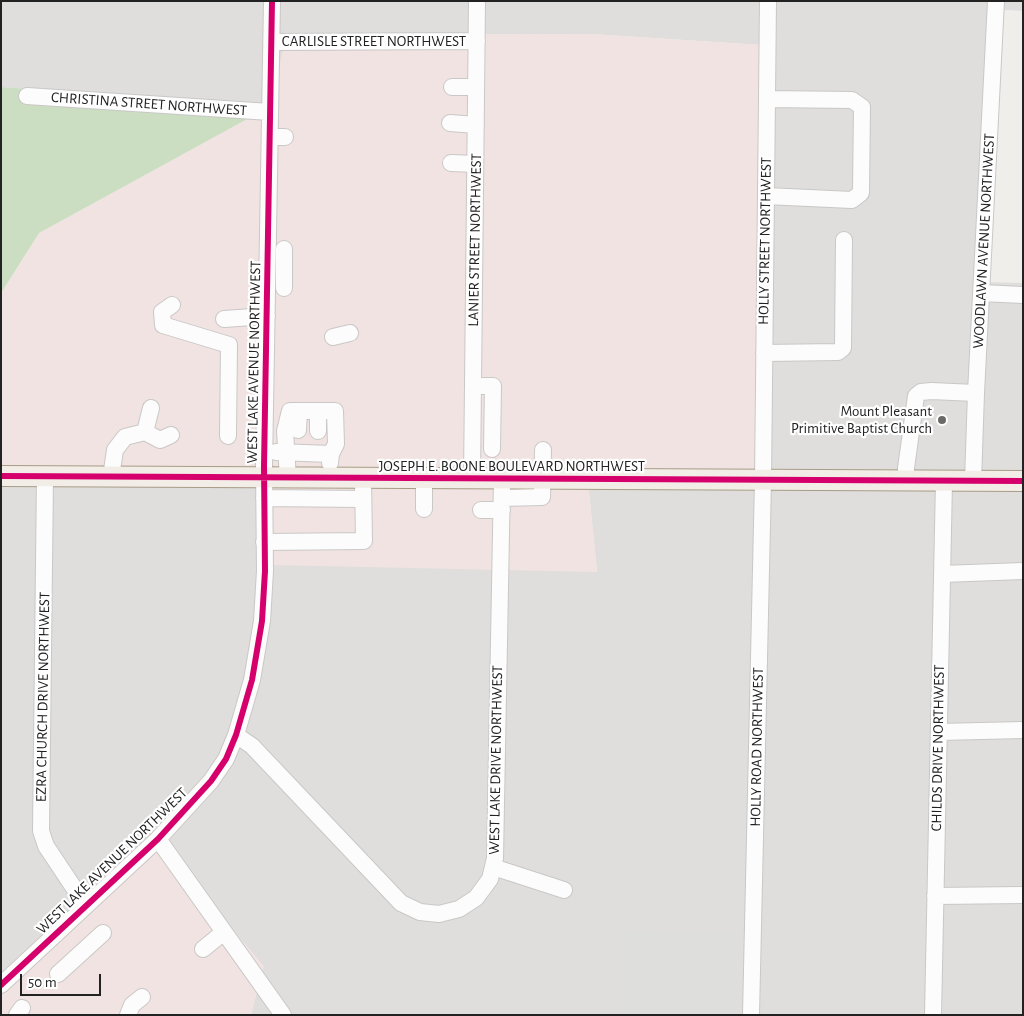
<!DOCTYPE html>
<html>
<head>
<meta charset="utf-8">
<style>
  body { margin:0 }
  #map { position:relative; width:1024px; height:1016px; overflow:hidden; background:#f0eeeb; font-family:"Alegreya Sans",sans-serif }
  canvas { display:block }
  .frame { position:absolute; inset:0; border:2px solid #222; pointer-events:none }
  .scale { position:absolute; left:20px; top:974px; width:81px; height:22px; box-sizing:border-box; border:2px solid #222; border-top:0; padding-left:6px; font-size:15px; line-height:18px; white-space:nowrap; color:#222; -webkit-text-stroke:4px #fff; paint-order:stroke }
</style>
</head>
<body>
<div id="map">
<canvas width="1024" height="1016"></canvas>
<div class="frame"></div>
<div class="scale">50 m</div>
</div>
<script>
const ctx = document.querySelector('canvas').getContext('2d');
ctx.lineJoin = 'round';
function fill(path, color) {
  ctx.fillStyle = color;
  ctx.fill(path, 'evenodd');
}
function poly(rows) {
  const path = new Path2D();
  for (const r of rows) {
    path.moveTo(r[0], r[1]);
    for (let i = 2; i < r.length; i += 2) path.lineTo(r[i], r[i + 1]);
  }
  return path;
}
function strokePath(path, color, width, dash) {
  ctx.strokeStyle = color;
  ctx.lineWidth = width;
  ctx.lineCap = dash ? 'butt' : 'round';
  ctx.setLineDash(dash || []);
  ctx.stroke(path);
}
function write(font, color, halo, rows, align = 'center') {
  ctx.font = font + ' "Alegreya Sans",sans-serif';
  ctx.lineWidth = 4.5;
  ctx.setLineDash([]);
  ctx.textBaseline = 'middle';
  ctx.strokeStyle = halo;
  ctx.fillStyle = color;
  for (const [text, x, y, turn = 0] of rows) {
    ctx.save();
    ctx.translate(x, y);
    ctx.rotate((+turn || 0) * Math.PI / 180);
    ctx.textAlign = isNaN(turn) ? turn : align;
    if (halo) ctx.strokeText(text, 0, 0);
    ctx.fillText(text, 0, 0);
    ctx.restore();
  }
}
const residential = poly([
  [1,1,1023,1,1023,11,991,9,983,282,1023,283,1023,1015,251,1015,263,966,1,990,1,468,261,473,597,571,587,472,762,45,590,34,287,35,271,106,1,87]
]);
const commercial = poly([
  [590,34,762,45,766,471,587,472,597,572,271,565,261,473,1,468,1,293,39,233,271,106,286,35],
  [160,845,264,966,251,1015,1,1015,1,990]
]);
const religious = poly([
  [623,930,736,932,735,1015,622,1015]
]);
const forest = poly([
  [1,87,271,106,39,233,1,293]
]);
const minor = poly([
  [272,42,477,41],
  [452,87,476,87],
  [27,96,270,112],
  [450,123,476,125],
  [270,137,285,137],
  [451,163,475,164],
  [766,196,852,200,861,193,862,107,852,100,767,99],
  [284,288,284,249],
  [981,293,1023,295],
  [172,305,162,312,163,325,229,345,228,436],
  [224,319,267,316],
  [333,337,350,333],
  [764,353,838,352,843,348,844,240],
  [473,386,493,386,492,449],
  [298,430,299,411],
  [318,431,318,411],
  [145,432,151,408],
  [276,452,331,454,330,463],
  [45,476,41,831,46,846,78,894,87,905],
  [111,477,115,450,125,437,145,432,160,440,171,435],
  [288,478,285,431,290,411,335,411,336,444,331,454],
  [472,479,477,1],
  [906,480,906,468,916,396,921,392,931,391,976,393],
  [973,481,976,393,996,1],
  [264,498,363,499],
  [502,498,542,497,543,450],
  [424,509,424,478],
  [481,510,502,510],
  [264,542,364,541,363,478],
  [942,574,1023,571],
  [939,732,1023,730],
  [236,735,252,746,401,903,420,912,439,914,459,909,476,898,490,879,495,858,502,479],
  [158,839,283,1015],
  [493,867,564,890],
  [935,896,1023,895],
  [203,949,224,932],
  [58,974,103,933],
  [1,985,158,839,211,781,226,759,236,735,252,680,262,621,265,571,264,466,272,1],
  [17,1015,22,1008],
  [128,1015,132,1005,142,997],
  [751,1015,763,480,768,1],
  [933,1015,944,481]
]);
const major = poly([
  [1,476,1023,481]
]);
const cycleway = poly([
  [1,476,1023,481],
  [1,985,158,839,211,781,226,759,236,735,252,680,262,621,265,571,264,466,272,1]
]);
const markers = [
  [942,420,5,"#6a6968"]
];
const streetNames = [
  ["CARLISLE STREET NORTHWEST",374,41],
  ["CHRISTINA STREET NORTHWEST",149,104,4],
  ["LANIER STREET NORTHWEST",475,240,-89],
  ["HOLLY STREET NORTHWEST",765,241,-89],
  ["WOODLAWN AVENUE NORTHWEST",984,241,-87],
  ["WEST LAKE AVENUE NORTHWEST",254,362,-89],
  ["JOSEPH E. BOONE BOULEVARD NORTHWEST",512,466],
  ["EZRA CHURCH DRIVE NORTHWEST",43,697,-89],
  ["HOLLY ROAD NORTHWEST",757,747,-89],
  ["CHILDS DRIVE NORTHWEST",938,748,-89],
  ["WEST LAKE DRIVE NORTHWEST",496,760,-89],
  ["WEST LAKE AVENUE NORTHWEST",112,861,-44]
];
const poiNames = [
  ["Mount Pleasant",932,411],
  ["Primitive Baptist Church",932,428]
];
fill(residential, '#dfdedc');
fill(commercial, '#f1e3e1');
fill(religious, '#dededc');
fill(forest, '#cbdec1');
strokePath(minor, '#c9c8c7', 18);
strokePath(major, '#a79c86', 22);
strokePath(minor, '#fdfcfc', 16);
strokePath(major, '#f3ede7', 20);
strokePath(cycleway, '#d6006c', 6);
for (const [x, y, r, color] of markers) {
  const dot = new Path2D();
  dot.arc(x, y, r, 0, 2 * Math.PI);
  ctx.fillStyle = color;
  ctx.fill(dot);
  strokePath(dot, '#fff', 2);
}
write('15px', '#222', '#fff', streetNames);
write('15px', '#222', '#fff', poiNames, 'right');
</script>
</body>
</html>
